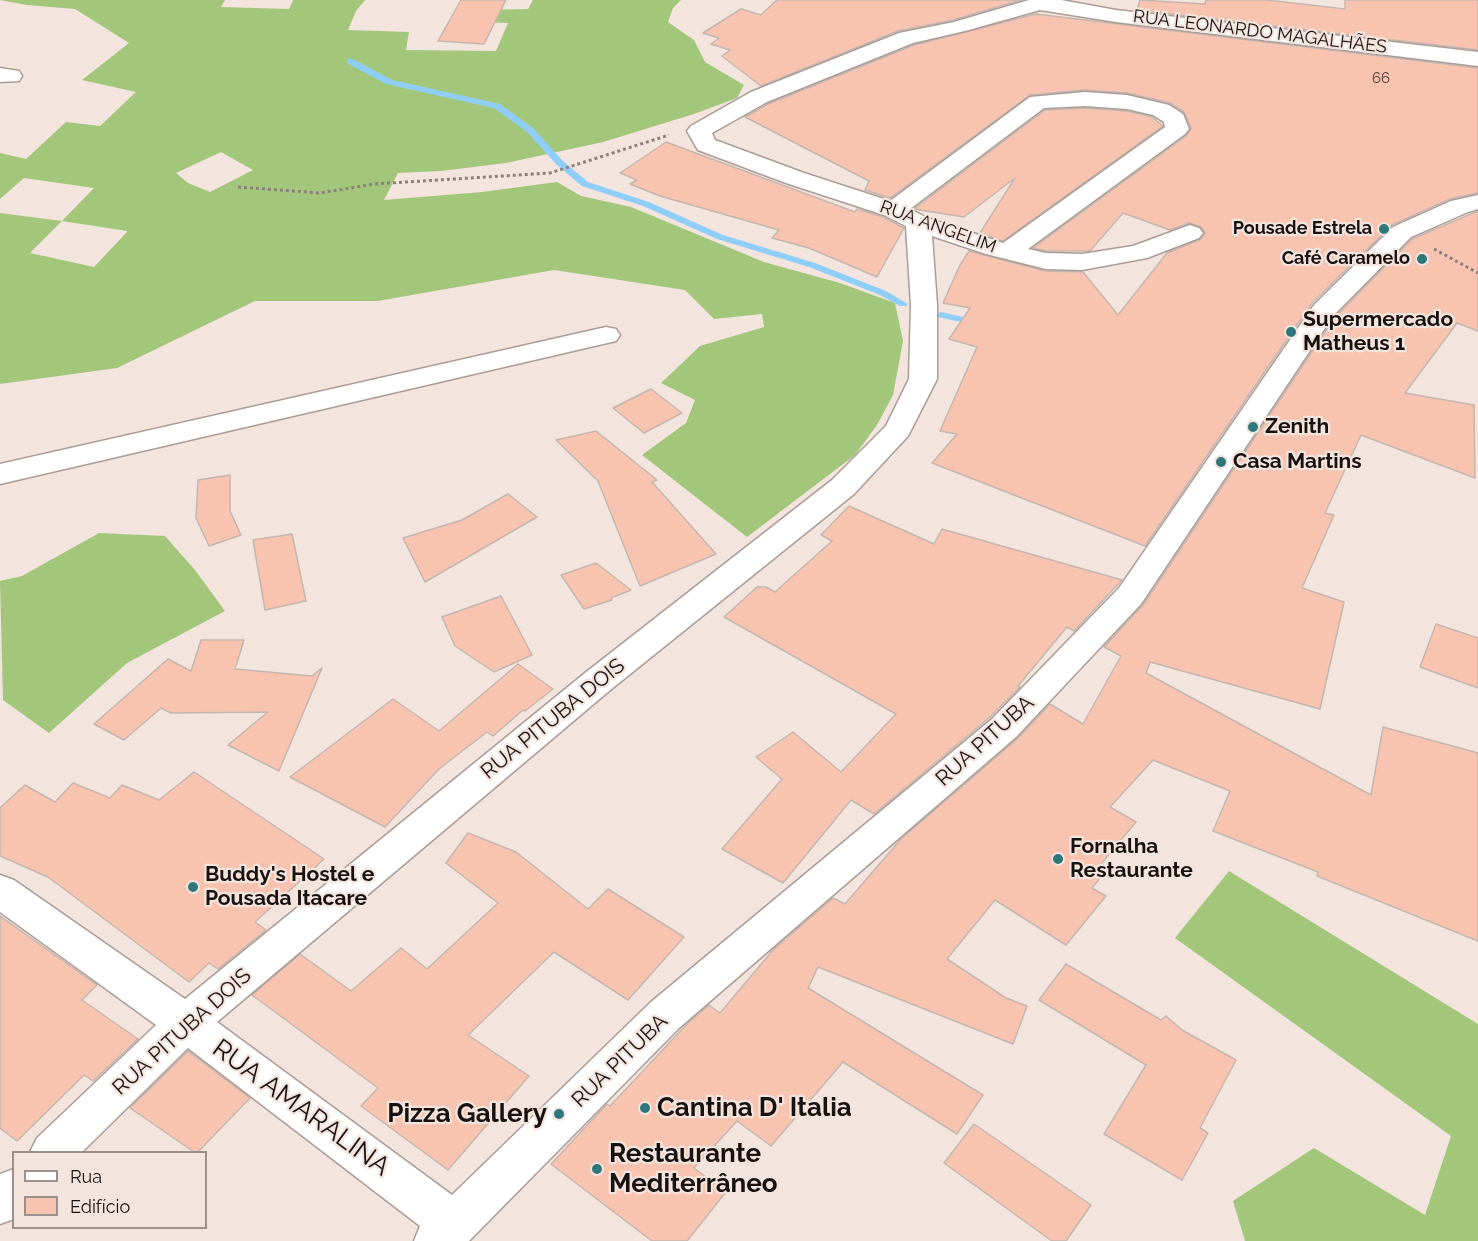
<!DOCTYPE html>
<html>
<head>
<meta charset="utf-8">
<style>
  body { margin:0 }
  #map { position:relative; width:1478px; height:1241px; overflow:hidden; background:#f3e4de; font-family:Raleway,sans-serif }
  canvas { display:block }
  .legend { position:absolute; left:12px; top:1151px; width:195px; height:78px; box-sizing:border-box; background:#f3e4de; border:2px solid #9b908c; margin:0; padding:8px 10px; list-style:none; font-size:18px; color:#171210 }
  .legend li { display:flex; align-items:center; gap:12px; height:30px }
  .legend b { width:30px; border:2px solid #9b908c }
</style>
</head>
<body>
<div id="map">
<canvas width="1478" height="1241"></canvas>
<ul class="legend">
<li><b style="height:8px;background:#fff"></b>Rua</li>
<li><b style="height:16px;background:#f8c4b0"></b>Edifício</li>
</ul>
</div>
<script>
const ctx = document.querySelector('canvas').getContext('2d');
ctx.lineJoin = 'round';
function fill(path, color) {
  ctx.fillStyle = color;
  ctx.fill(path, 'evenodd');
}
function poly(rows) {
  const path = new Path2D();
  for (const r of rows) {
    path.moveTo(r[0], r[1]);
    for (let i = 2; i < r.length; i += 2) path.lineTo(r[i], r[i + 1]);
  }
  return path;
}
function strokePath(path, color, width, dash) {
  ctx.strokeStyle = color;
  ctx.lineWidth = width;
  ctx.lineCap = dash ? 'butt' : 'round';
  ctx.setLineDash(dash || []);
  ctx.stroke(path);
}
function write(font, color, halo, rows, align = 'center') {
  ctx.font = font + ' Raleway,sans-serif';
  ctx.lineWidth = 4.5;
  ctx.setLineDash([]);
  ctx.textBaseline = 'middle';
  ctx.strokeStyle = halo;
  ctx.fillStyle = color;
  for (const [text, x, y, turn = 0] of rows) {
    ctx.save();
    ctx.translate(x, y);
    ctx.rotate((+turn || 0) * Math.PI / 180);
    ctx.textAlign = isNaN(turn) ? turn : align;
    if (halo) ctx.strokeText(text, 0, 0);
    ctx.fillText(text, 0, 0);
    ctx.restore();
  }
}
const forest = poly([
  [0,0,225,0,221,7,289,9,293,0,365,0,356,11,348,30,409,32,406,50,496,51,508,23,473,22,484,10,528,9,533,0,681,0,673,8,668,22,694,40,705,62,744,85,737,98,694,114,603,142,506,163,441,171,398,173,384,200,482,192,557,182,581,196,631,207,764,262,840,283,895,303,903,341,893,395,877,425,855,455,747,537,642,455,686,423,695,400,661,383,700,346,764,327,762,314,714,319,685,290,554,270,378,301,255,301,117,368,0,384,0,213,62,221,94,188,24,178,0,199,0,153,26,159,66,122,100,126,136,92,82,80,129,43,75,9,27,5],
  [221,152,253,170,210,192,188,183,176,173],
  [62,221,127,231,127,232,94,267,30,253],
  [99,533,165,536,195,570,225,611,127,663,49,733,3,700,0,581,22,576],
  [1229,871,1478,1024,1478,1241,1245,1241,1233,1201,1314,1148,1425,1215,1451,1136,1175,938]
]);
const stream = poly([
  [347,59,353,59,392,80,500,104,533,128,563,161,588,182,649,202,723,235,815,263,886,291,908,304,906,306,900,306,880,295,809,267,717,239,643,206,582,186,557,165,527,132,494,108,386,84,347,63,347,59],
  [941,312,968,318,970,320,965,323,938,317,938,313,941,312]
]);
const building = poly([
  [461,0,506,0,484,44,438,41,461,0],
  [777,0,1021,0,953,20,898,31,761,86,722,56,730,50,711,44,719,38,703,33,741,9,761,15,777,0],
  [1140,0,1205,4,1206,0,1267,0,1345,9,1345,0,1478,0,1478,50,1137,10,1140,0],
  [1036,14,1478,68,1478,193,1450,199,1392,225,1312,303,1145,546,932,463,957,434,940,431,977,347,949,339,970,308,943,303,960,265,969,251,1045,271,1083,272,1118,315,1167,253,1201,239,1205,233,1201,227,1189,223,1170,230,1123,213,1090,251,1046,251,1033,248,1186,136,1191,128,1184,112,1170,103,1127,93,1085,90,1030,95,890,198,865,190,869,181,745,117,768,104,914,45,1036,14],
  [1085,108,1127,111,1152,117,1163,126,1003,241,980,233,1015,178,964,217,914,209,1045,110,1085,108],
  [666,142,855,212,857,209,883,217,904,228,877,277,809,248,772,238,779,230,660,196,630,184,637,180,620,173,666,142],
  [1478,211,1478,331,1457,323,1405,393,1474,405,1475,478,1361,435,1325,513,1334,515,1302,588,1344,602,1320,709,1150,662,1146,673,1371,795,1383,727,1478,753,1478,941,1317,876,1318,872,1213,831,1230,791,1153,760,1110,807,1136,822,1101,864,1108,868,1092,888,1106,896,1066,945,995,900,947,959,1006,998,1027,1006,1013,1044,818,967,808,988,983,1095,957,1134,843,1062,771,1146,737,1121,694,1168,726,1192,687,1241,652,1241,551,1164,607,1104,610,1106,687,1024,709,1005,720,1013,773,950,833,898,845,904,901,839,1017,739,1050,704,1083,724,1121,656,1104,647,1143,605,1335,317,1412,239,1478,211],
  [651,389,682,413,644,433,613,408,651,389],
  [596,431,657,480,652,482,716,554,640,586,598,481,556,440,596,431],
  [230,475,230,511,241,535,209,546,196,518,198,480,230,475],
  [508,494,537,517,425,582,403,538,462,520,508,494],
  [849,506,934,544,942,529,1122,580,1074,631,1067,627,1018,686,1020,687,990,717,874,814,851,800,783,883,722,849,782,779,756,757,793,732,841,772,896,714,724,617,757,587,766,587,775,592,832,541,821,535,849,506],
  [292,534,306,601,265,610,253,540,292,534],
  [596,563,631,590,611,598,612,600,584,609,561,575,596,563],
  [501,596,532,655,494,672,455,646,442,617,501,596],
  [1436,624,1478,638,1478,688,1420,667,1436,624],
  [201,640,244,640,235,669,312,676,322,668,279,771,228,745,268,712,171,713,161,708,124,740,94,724,168,659,191,671,201,640],
  [518,664,553,689,525,711,523,710,493,736,487,732,439,769,385,827,290,777,393,699,439,731,518,664],
  [194,772,324,859,255,922,266,930,218,969,209,963,189,982,48,877,0,856,0,808,25,785,55,802,73,783,110,798,122,785,159,800,194,772],
  [468,833,516,852,588,909,608,889,684,937,628,1000,554,952,468,1035,529,1076,448,1170,361,1106,378,1088,252,995,300,954,351,991,401,948,427,969,498,903,446,863,468,833],
  [0,916,97,985,82,1000,138,1039,93,1081,84,1075,17,1141,0,1128,0,916],
  [1066,964,1161,1020,1166,1016,1182,1030,1236,1060,1200,1128,1208,1133,1182,1180,1104,1134,1146,1065,1039,1000,1066,964],
  [188,1051,250,1098,198,1152,194,1152,130,1108,188,1051],
  [974,1124,1091,1205,1066,1241,1052,1241,944,1163,974,1124]
]);
const path = poly([
  [238,187,320,193,374,184,550,173,669,135],
  [1434,249,1478,273]
]);
const street = poly([
  [1029,0,1061,0,1116,10,1478,52,1478,66,1116,22,1040,10,965,31,913,43,767,102,712,133,715,140,804,173,890,201,1030,97,1085,92,1127,95,1169,105,1183,114,1189,129,1185,134,1028,249,1046,253,1082,254,1133,246,1190,225,1199,228,1203,233,1199,238,1147,258,1082,270,1046,269,986,254,932,236,937,305,937,379,908,436,854,494,609,691,217,1022,452,1195,651,1002,992,719,1119,588,1314,305,1393,227,1451,201,1478,195,1478,209,1468,212,1411,237,1333,316,1141,604,1016,737,679,1028,469,1241,414,1241,420,1226,188,1048,82,1152,30,1152,37,1138,156,1025,0,912,0,875,14,880,185,999,585,673,832,480,886,426,909,379,911,305,906,226,884,215,786,183,698,150,687,131,691,126,751,92,899,33,954,22,1029,0],
  [1085,106,1127,109,1153,115,1164,122,1165,127,1003,243,927,218,910,209,1044,108,1085,106],
  [0,68,19,71,22,76,19,81,0,82,0,68],
  [606,327,616,329,620,335,616,341,0,484,0,464,606,327],
  [14,1169,14,1219,0,1224,0,1174,14,1169]
]);
const markers = [
  [1384,229,6,"#2e787b"],
  [1422,259,6,"#2e787b"],
  [1291,332,6,"#2e787b"],
  [1253,427,6,"#2e787b"],
  [1221,462,6,"#2e787b"],
  [1058,859,6,"#2e787b"],
  [193,887,6,"#2e787b"],
  [645,1108,6,"#2e787b"],
  [559,1114,6,"#2e787b"],
  [597,1169,6,"#2e787b"]
];
const farNumbernames = [
  ["66",1381,78]
];
const farStreetnames = [
  ["RUA LEONARDO MAGALHÃES",1260,32,7],
  ["RUA ANGELIM",938,227,20]
];
const farPoinames = [
  ["Pousade Estrela",1372,229],
  ["Café Caramelo",1410,259]
];
const poiNames = [
  ["Supermercado",1303,320],
  ["Matheus 1",1303,344],
  ["Zenith",1265,427],
  ["Casa Martins",1233,462],
  ["Fornalha",1070,847],
  ["Restaurante",1070,871],
  ["Buddy's Hostel e",205,875],
  ["Pousada Itacare",205,899]
];
const streetNames = [
  ["RUA PITUBA DOIS",553,719,-39],
  ["RUA PITUBA",985,741,-42],
  ["RUA PITUBA DOIS",182,1032,-42],
  ["RUA PITUBA",620,1061,-44]
];
const nearStreetnames = [
  ["RUA AMARALINA",301,1108,36]
];
const nearPoinames = [
  ["Cantina D' Italia",657,1108],
  ["Pizza Gallery",547,1114,"right"],
  ["Restaurante",609,1154],
  ["Mediterrâneo",609,1184]
];
fill(forest, '#a2c77b');
fill(stream, '#90cefa');
fill(building, '#f8c4b0');
strokePath(building, '#c5b6b0', 1.5);
strokePath(street, '#aa9c96', 3);
strokePath(path, '#8a807c', 3, [3, 3]);
fill(street, '#fff');
for (const [x, y, r, color] of markers) {
  const dot = new Path2D();
  dot.arc(x, y, r, 0, 2 * Math.PI);
  ctx.fillStyle = color;
  ctx.fill(dot);
  strokePath(dot, '#f3e4de', 2);
}
write('15px', '#4f3e38', null, farNumbernames);
write('18px', '#171210', '#f3e4de', farStreetnames);
write('bold 18px', '#171210', '#f3e4de', farPoinames, 'right');
write('bold 21px', '#171210', '#f3e4de', poiNames, 'left');
write('21px', '#171210', '#f3e4de', streetNames);
write('26px', '#171210', '#f3e4de', nearStreetnames);
write('bold 26px', '#171210', '#f3e4de', nearPoinames, 'left');
</script>
</body>
</html>
